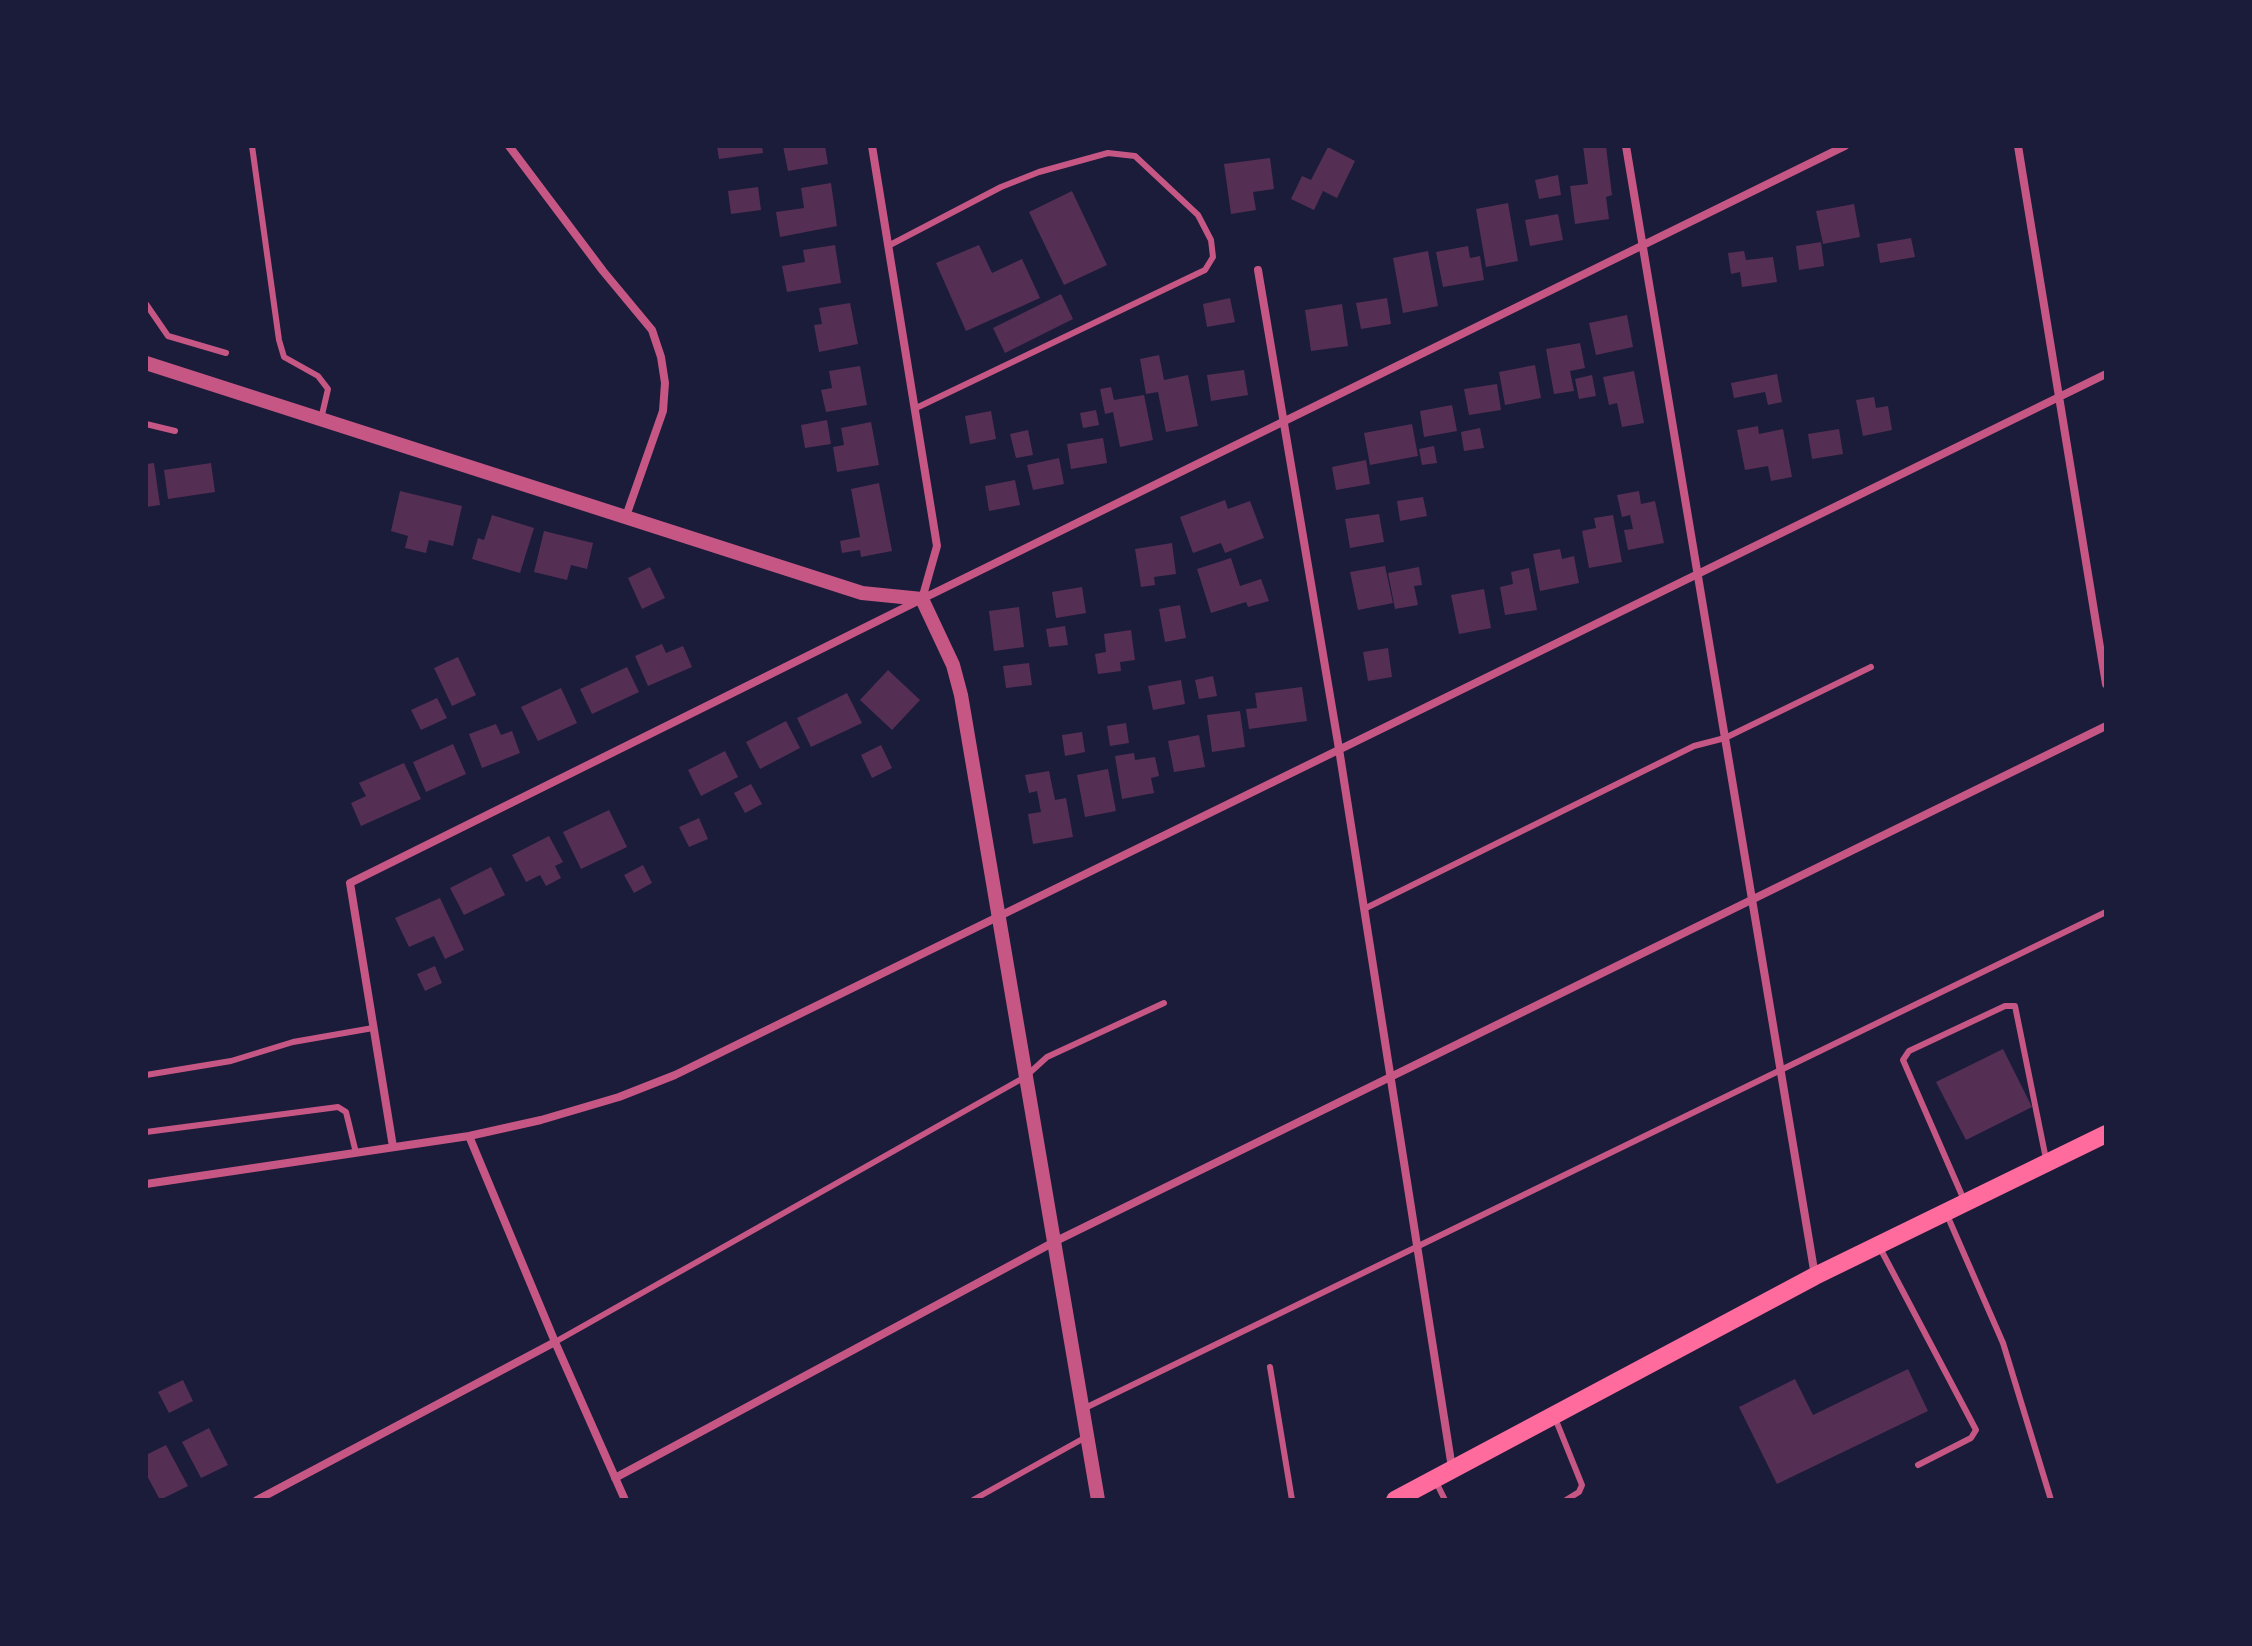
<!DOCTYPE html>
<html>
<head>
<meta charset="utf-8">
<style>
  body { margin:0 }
  #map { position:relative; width:2252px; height:1646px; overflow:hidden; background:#1b1b3a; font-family:Georgia,serif }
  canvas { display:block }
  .frame { position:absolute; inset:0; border:148px solid #1b1b3a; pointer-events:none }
</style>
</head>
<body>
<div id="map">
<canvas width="2252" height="1646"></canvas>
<div class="frame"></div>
</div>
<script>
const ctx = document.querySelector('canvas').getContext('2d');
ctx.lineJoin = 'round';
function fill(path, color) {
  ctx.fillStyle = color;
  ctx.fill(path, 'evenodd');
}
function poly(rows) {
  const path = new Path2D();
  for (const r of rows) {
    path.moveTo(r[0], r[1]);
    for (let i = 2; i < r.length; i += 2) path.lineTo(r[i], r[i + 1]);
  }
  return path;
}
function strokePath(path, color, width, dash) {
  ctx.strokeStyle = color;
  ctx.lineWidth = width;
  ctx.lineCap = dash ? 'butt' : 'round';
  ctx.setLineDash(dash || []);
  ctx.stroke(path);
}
const building = poly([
  [717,146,762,146,763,153,719,159],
  [783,146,825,146,828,164,788,171],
  [1583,146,1606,146,1612,195,1606,197,1609,219,1575,224,1570,186,1588,184],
  [1328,147,1355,161,1337,198,1323,191,1314,210,1291,199,1302,176,1311,180],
  [1270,158,1274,189,1253,192,1256,210,1231,214,1224,164],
  [1558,175,1561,195,1539,199,1535,180],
  [831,183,837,226,780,237,776,212,804,208,801,188],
  [758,187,761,210,731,214,728,191],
  [1072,191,1107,265,1064,285,1029,212],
  [1508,203,1518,261,1486,267,1476,209],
  [1854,204,1860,237,1823,244,1816,211],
  [1558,214,1563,240,1530,246,1525,220],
  [1911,238,1915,257,1880,263,1877,244],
  [1821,242,1824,266,1799,270,1796,246],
  [835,245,841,283,787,292,782,266,805,262,803,250],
  [979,245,992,273,1022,259,1040,298,966,331,936,263],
  [1468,246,1470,258,1480,256,1484,280,1443,287,1436,252],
  [1428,251,1438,306,1403,313,1393,258],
  [1744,251,1746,260,1773,257,1777,282,1742,287,1740,272,1731,274,1728,253],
  [1061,294,1073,319,1005,353,993,328],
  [1230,298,1235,322,1207,327,1203,304],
  [1387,298,1391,324,1361,329,1356,303],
  [850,303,858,344,819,352,814,325,822,324,819,308],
  [1342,304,1348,346,1311,351,1305,310],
  [1627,315,1633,347,1596,355,1589,323],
  [1580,343,1585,368,1570,371,1574,391,1554,394,1546,349],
  [1159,355,1164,380,1188,375,1198,426,1166,432,1158,392,1146,394,1140,359],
  [1535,365,1541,398,1505,405,1499,372],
  [860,366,867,405,826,412,821,390,832,388,829,371],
  [1244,370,1248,395,1211,401,1207,375],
  [1634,371,1644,423,1622,427,1617,403,1609,405,1603,377],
  [1777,374,1782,402,1768,405,1765,392,1734,398,1731,383],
  [1592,375,1596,396,1579,399,1575,379],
  [1497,384,1501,410,1469,415,1464,389],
  [1111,387,1114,400,1144,395,1153,440,1120,447,1113,412,1105,414,1100,389],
  [1874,397,1876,408,1888,406,1892,430,1863,436,1856,400],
  [1452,405,1457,431,1424,437,1420,411],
  [1096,410,1099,425,1083,428,1080,413],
  [991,411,996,439,970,444,965,416],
  [827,420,831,444,805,448,801,425],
  [871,422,879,465,837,472,833,447,844,445,841,428],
  [1412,424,1418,456,1370,465,1364,433],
  [1758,426,1759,434,1783,429,1792,477,1771,481,1768,466,1745,470,1737,430],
  [1480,428,1484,448,1464,451,1461,432],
  [1839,429,1843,454,1812,459,1808,434],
  [1028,430,1033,455,1016,458,1010,434],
  [1103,438,1107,463,1071,469,1067,444],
  [1434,446,1437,463,1422,465,1419,449],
  [1059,458,1064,484,1033,490,1027,465],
  [1366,460,1370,484,1336,490,1332,467],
  [154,463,160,505,146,507,146,464],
  [211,463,215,492,168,499,164,470],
  [1015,480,1020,505,989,511,985,486],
  [879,483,892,551,861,557,860,550,842,553,840,541,860,537,851,489],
  [400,491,462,506,453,546,429,540,426,553,405,548,408,536,391,531],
  [1639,491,1641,504,1655,501,1664,543,1628,550,1624,530,1633,529,1630,515,1622,517,1617,495],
  [1423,497,1427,516,1400,521,1397,501],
  [1225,500,1228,509,1250,501,1264,538,1225,553,1221,543,1193,553,1180,517],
  [1379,514,1384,542,1350,548,1345,519],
  [492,515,534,528,520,573,472,559,478,538,484,540],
  [1613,515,1622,562,1589,568,1582,531,1596,528,1594,518],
  [544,531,593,543,587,569,571,565,567,580,534,572],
  [1172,543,1176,574,1154,577,1155,585,1141,587,1135,549],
  [1560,549,1562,559,1574,556,1579,583,1540,591,1533,554],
  [1231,558,1240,586,1261,579,1269,601,1248,607,1246,602,1211,613,1197,569],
  [1385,566,1393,603,1358,610,1350,572],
  [650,567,665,598,642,609,628,578],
  [1419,567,1422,585,1414,586,1418,605,1395,609,1388,573],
  [1529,568,1537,610,1505,615,1500,587,1513,584,1511,572],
  [1082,587,1086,613,1056,618,1052,592],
  [1484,589,1491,628,1459,634,1451,595],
  [1180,605,1186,638,1165,642,1159,609],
  [1019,607,1024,647,994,651,989,611],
  [1065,626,1068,645,1049,647,1046,629],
  [1131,630,1135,660,1120,662,1121,671,1098,674,1095,654,1106,652,1104,634],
  [662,644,666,653,683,646,692,667,648,686,635,656],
  [1388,648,1392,677,1368,681,1363,652],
  [458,657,476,695,452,706,434,668],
  [1029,663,1032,685,1006,688,1003,666],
  [627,667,639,692,592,714,580,689],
  [888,670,920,700,892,730,860,700],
  [1213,676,1217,696,1199,699,1195,680],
  [1181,680,1185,704,1153,710,1148,686],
  [1302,687,1307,721,1249,729,1246,709,1257,708,1255,693],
  [561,688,577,723,538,741,521,707],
  [847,693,862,723,811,747,797,718],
  [437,698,447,718,421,730,411,710],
  [1240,711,1245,747,1212,752,1207,715],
  [786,721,800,748,760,769,746,742],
  [1126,723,1129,743,1110,746,1107,726],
  [496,724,501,735,512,731,520,753,482,768,469,734],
  [1082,732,1085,752,1065,756,1062,735],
  [1199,735,1205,767,1174,772,1168,741],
  [453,744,466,774,426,792,413,762],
  [881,745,892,768,872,778,861,755],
  [725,751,738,777,701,796,688,770],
  [1134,753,1135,760,1155,757,1159,776,1151,778,1154,793,1122,799,1115,756],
  [404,763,421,799,361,826,351,803,366,796,359,783],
  [1108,769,1116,811,1085,817,1077,775],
  [1049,771,1055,800,1066,798,1073,837,1033,844,1028,814,1041,812,1037,791,1029,793,1025,775],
  [751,784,762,804,745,813,734,793],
  [609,810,627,847,581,869,563,832],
  [699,818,708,839,689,847,679,827],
  [549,836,563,862,555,866,561,878,546,886,540,875,526,882,512,855],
  [643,865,652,883,634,893,624,875],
  [491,867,505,895,464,915,450,888],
  [440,898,464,950,445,959,434,936,409,947,395,918],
  [435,966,442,983,425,991,417,974],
  [2003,1049,2032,1107,1966,1140,1936,1082],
  [1908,1369,1928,1411,1777,1484,1739,1407,1795,1379,1813,1415],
  [183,1380,193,1401,169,1413,158,1392],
  [209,1428,228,1465,201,1478,182,1442],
  [166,1445,188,1486,160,1500,146,1474,146,1455]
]);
const service = poly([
  [252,146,279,340,284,357,318,376,328,389,321,419],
  [888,246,1001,187,1039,172,1108,153,1135,156,1198,215,1211,240,1213,257,1205,270,914,409],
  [146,304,168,336,226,353],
  [146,424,175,431],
  [1364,909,1694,746,1725,738,1871,667],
  [146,1075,231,1061,293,1042,373,1028],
  [146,1132,338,1107,346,1112,356,1153],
  [1964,1200,1903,1060,1909,1051,2005,1006,2015,1006,2046,1159],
  [1947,1215,2003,1343,2051,1500],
  [1880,1248,1976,1430,1971,1438,1918,1465],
  [555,1342,1025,1077,1047,1057,1164,1003],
  [1270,1367,1292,1500],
  [1085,1408,2106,912],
  [1555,1418,1582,1485,1579,1492,1566,1500],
  [1436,1482,1445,1500],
  [973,1500,1086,1437]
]);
const minor = poly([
  [509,146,603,271,652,330,661,357,665,383,663,411,625,519],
  [872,146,937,546,922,599],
  [1626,146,1815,1276],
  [2018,146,2106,684],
  [1258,270,1339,749,1452,1468],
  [469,1136,555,1342,625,1500],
  [393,1147,350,883,922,599,1845,146],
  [146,1184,469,1136,541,1120,619,1097,675,1075,2106,374],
  [615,1478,1054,1242,2106,726],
  [257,1500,555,1342]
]);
const tertiary = poly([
  [146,363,862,593,922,599,953,665,961,695,1098,1500]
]);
const primary = poly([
  [1395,1500,1815,1276,2106,1134]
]);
fill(building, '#542f53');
strokePath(service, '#c65784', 6);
strokePath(minor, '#c65784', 8);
strokePath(tertiary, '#c65784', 14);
strokePath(primary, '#ff6b9d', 18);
</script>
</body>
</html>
